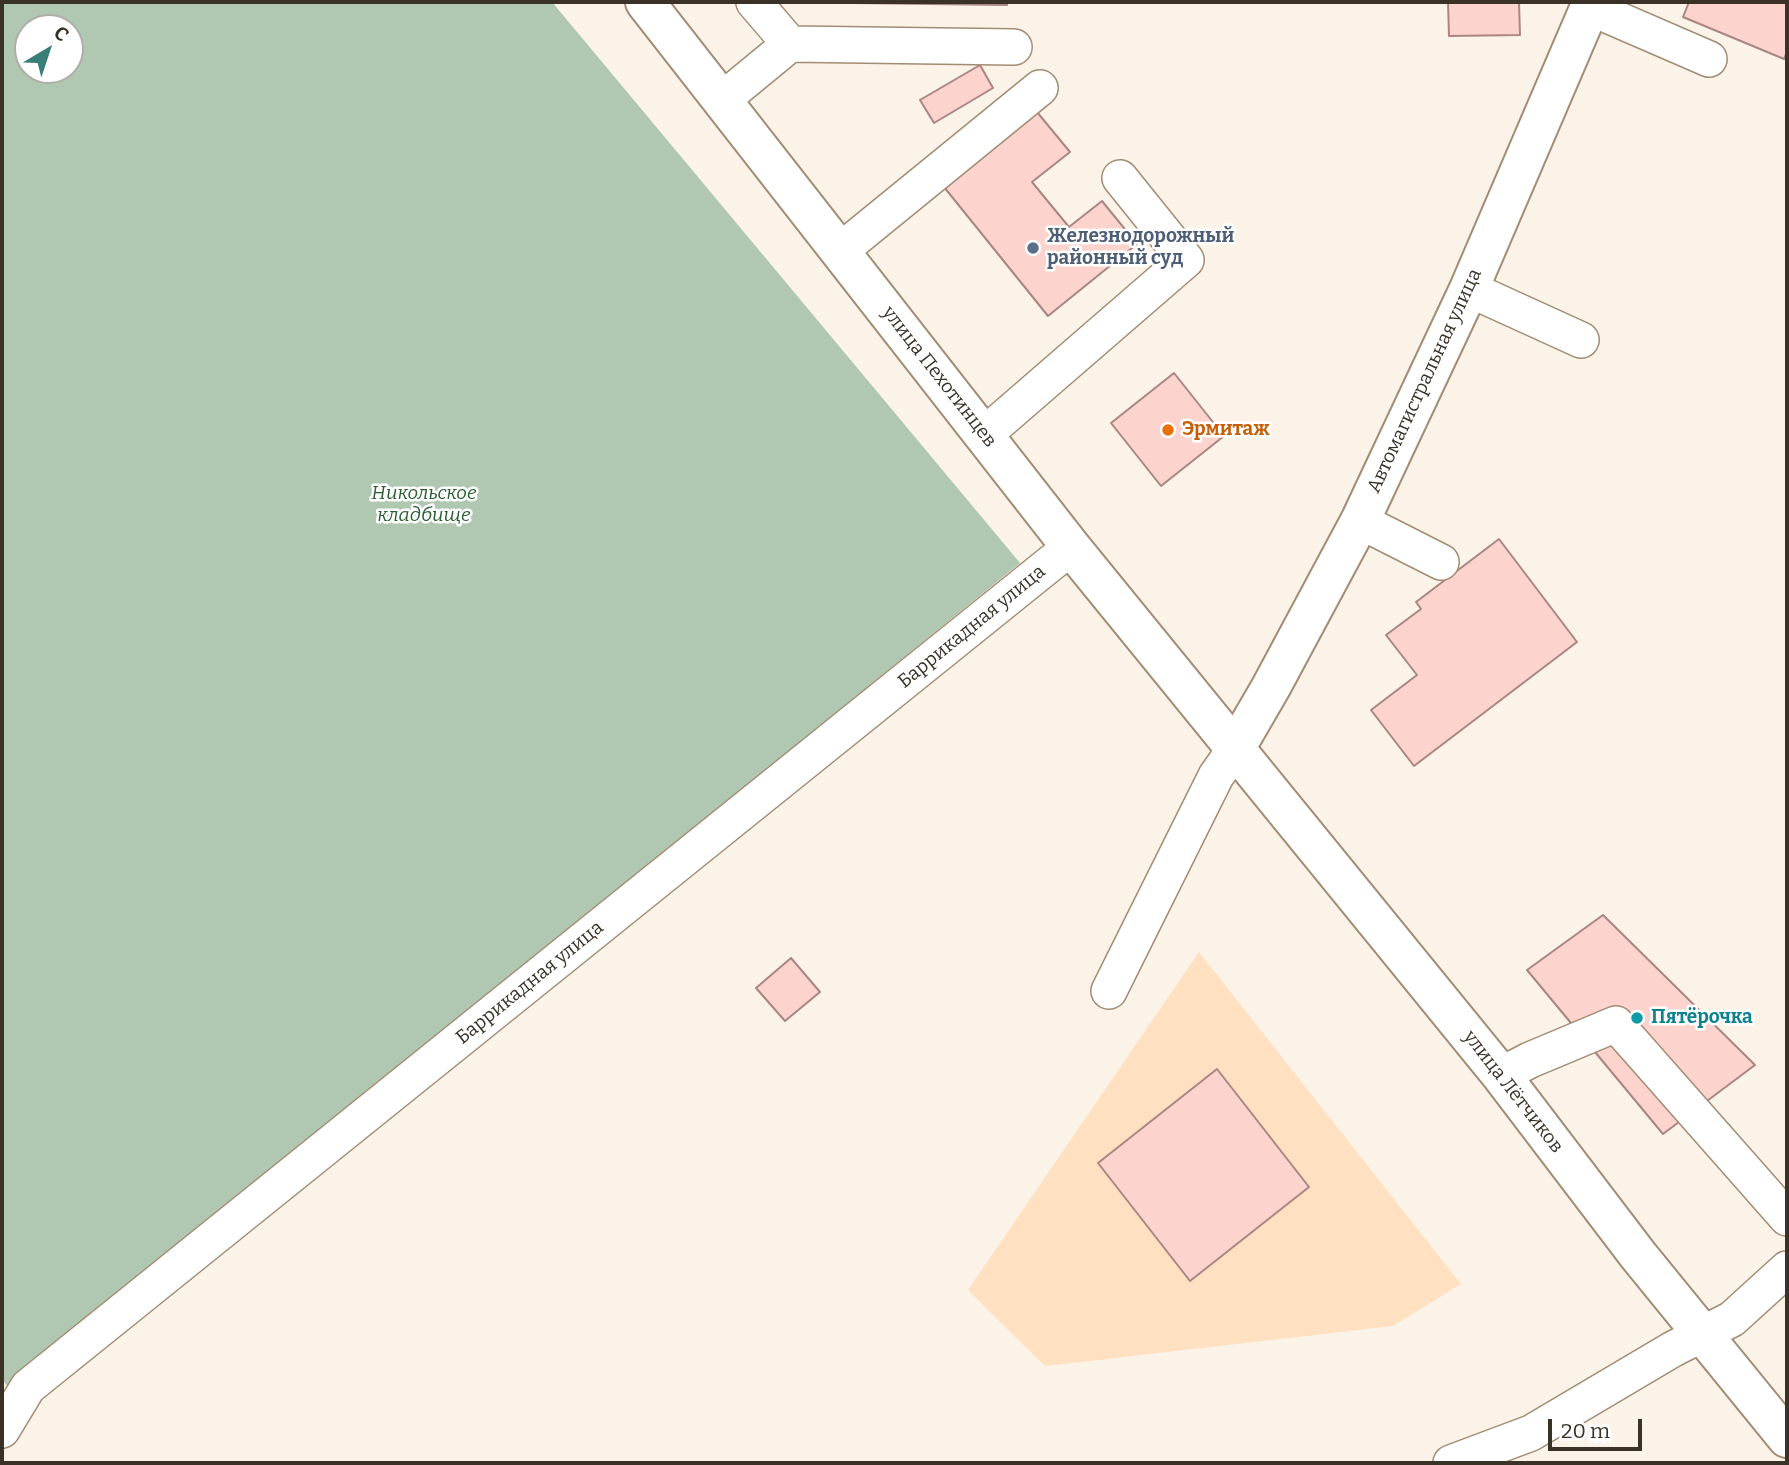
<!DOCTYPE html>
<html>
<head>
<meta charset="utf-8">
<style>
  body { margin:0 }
  #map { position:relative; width:1789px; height:1465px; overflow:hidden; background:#fbf2e8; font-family:Bitter,serif }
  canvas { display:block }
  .frame { position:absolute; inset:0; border:4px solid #3a3127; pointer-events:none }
  .north { position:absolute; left:14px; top:14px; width:70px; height:70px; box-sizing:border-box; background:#fff; border:2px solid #b0ada9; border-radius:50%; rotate:39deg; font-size:19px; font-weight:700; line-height:28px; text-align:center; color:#3a3127 }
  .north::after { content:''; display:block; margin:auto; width:24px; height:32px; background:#397f77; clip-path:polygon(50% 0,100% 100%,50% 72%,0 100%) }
  .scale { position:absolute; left:1548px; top:1419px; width:94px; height:32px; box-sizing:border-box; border:4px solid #3a3127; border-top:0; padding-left:9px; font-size:21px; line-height:24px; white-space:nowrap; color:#3a3127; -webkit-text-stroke:5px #fff; paint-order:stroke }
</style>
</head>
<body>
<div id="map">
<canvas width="1789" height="1465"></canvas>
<div class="frame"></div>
<div class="north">С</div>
<div class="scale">20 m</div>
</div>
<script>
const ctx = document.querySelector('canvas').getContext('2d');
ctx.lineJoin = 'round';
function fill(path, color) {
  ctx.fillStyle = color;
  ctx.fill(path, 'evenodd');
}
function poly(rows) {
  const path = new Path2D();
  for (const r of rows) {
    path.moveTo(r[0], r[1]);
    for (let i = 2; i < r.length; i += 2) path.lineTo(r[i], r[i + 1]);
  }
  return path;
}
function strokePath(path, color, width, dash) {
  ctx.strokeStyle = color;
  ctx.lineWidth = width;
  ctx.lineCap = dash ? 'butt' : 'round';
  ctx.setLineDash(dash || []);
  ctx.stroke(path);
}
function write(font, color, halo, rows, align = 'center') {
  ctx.font = font + ' Bitter,serif';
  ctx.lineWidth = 5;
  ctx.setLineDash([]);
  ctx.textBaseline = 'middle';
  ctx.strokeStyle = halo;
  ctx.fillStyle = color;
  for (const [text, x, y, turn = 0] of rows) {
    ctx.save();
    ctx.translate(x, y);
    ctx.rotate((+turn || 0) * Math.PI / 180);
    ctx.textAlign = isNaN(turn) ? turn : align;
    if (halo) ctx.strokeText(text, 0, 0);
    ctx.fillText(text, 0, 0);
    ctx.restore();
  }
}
const built = poly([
  [1199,952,1461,1284,1393,1326,1045,1366,968,1290]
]);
const green = poly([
  [2,2,552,2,1020,563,7,1386,2,1379],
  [28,28,70,28,70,70,28,70]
]);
const building = poly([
  [852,2,1007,2,1007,5,852,3,852,2],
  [1448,2,1519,2,1520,35,1449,36,1448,2],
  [1689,2,1787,2,1787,52,1784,59,1683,17,1689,2],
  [980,65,993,88,934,123,920,100,980,65],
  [1037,112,1070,152,1032,182,1069,227,1102,201,1137,244,1048,316,944,187,1037,112],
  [1174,373,1224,436,1161,486,1111,423,1174,373],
  [1499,539,1577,642,1414,766,1371,710,1417,675,1386,635,1421,609,1416,602,1499,539],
  [1603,915,1755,1065,1663,1134,1527,970,1603,915],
  [791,958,820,992,785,1021,756,988,791,958],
  [1217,1069,1309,1187,1190,1281,1098,1163,1217,1069]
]);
const minor = poly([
  [1589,7,1709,59],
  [790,44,1014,47],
  [722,100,790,44,754,2],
  [840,251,1040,88],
  [1469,289,1581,340],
  [984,435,1186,260,1120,178],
  [1360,521,1441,562],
  [1109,991,1216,776,1235,749],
  [1501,1075,1530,1060,1616,1024,1787,1218],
  [2,1430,28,1387,1071,547],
  [1451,1463,1531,1433,1673,1349,1732,1319,1787,1269]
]);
const major = poly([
  [645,2,1071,547,1501,1075,1638,1255,1787,1438],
  [1235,749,1271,687,1360,521,1469,289,1592,2]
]);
const markers = [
  [1033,248,7,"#5c6f8a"],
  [1168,430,7,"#e8710a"],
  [1637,1018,7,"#0f9aa8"]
];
const serviceNames = [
  ["Железнодорожный",1047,237],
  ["районный суд",1047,259]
];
const streetNames = [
  ["улица Пехотинцев",939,377,52],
  ["Автомагистральная улица",1425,381,-65],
  ["Баррикадная улица",972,627,-39],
  ["Баррикадная улица",530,983,-39],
  ["улица Лётчиков",1513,1092,52]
];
const foodNames = [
  ["Эрмитаж",1182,430]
];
const parkNames = [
  ["Никольское",424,494],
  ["кладбище",424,516]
];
const cultureNames = [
  ["Пятёрочка",1651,1018]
];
fill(built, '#ffe1c2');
fill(green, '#b0c7b2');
fill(building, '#fdd3ce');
strokePath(building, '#a98683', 2);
strokePath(minor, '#a18c74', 38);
strokePath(major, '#a18c74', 42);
strokePath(minor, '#fff', 35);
strokePath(major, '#fff', 38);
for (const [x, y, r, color] of markers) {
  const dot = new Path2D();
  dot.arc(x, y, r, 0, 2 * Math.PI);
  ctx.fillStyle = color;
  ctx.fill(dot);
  strokePath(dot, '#fff', 2.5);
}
write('bold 19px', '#4e5e75', '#fff', serviceNames, 'left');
write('19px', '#3a3127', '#fff', streetNames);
write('bold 19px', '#c56008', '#fff', foodNames, 'left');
write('italic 19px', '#295e33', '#fff', parkNames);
write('bold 19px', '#0d838f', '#fff', cultureNames, 'left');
</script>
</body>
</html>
